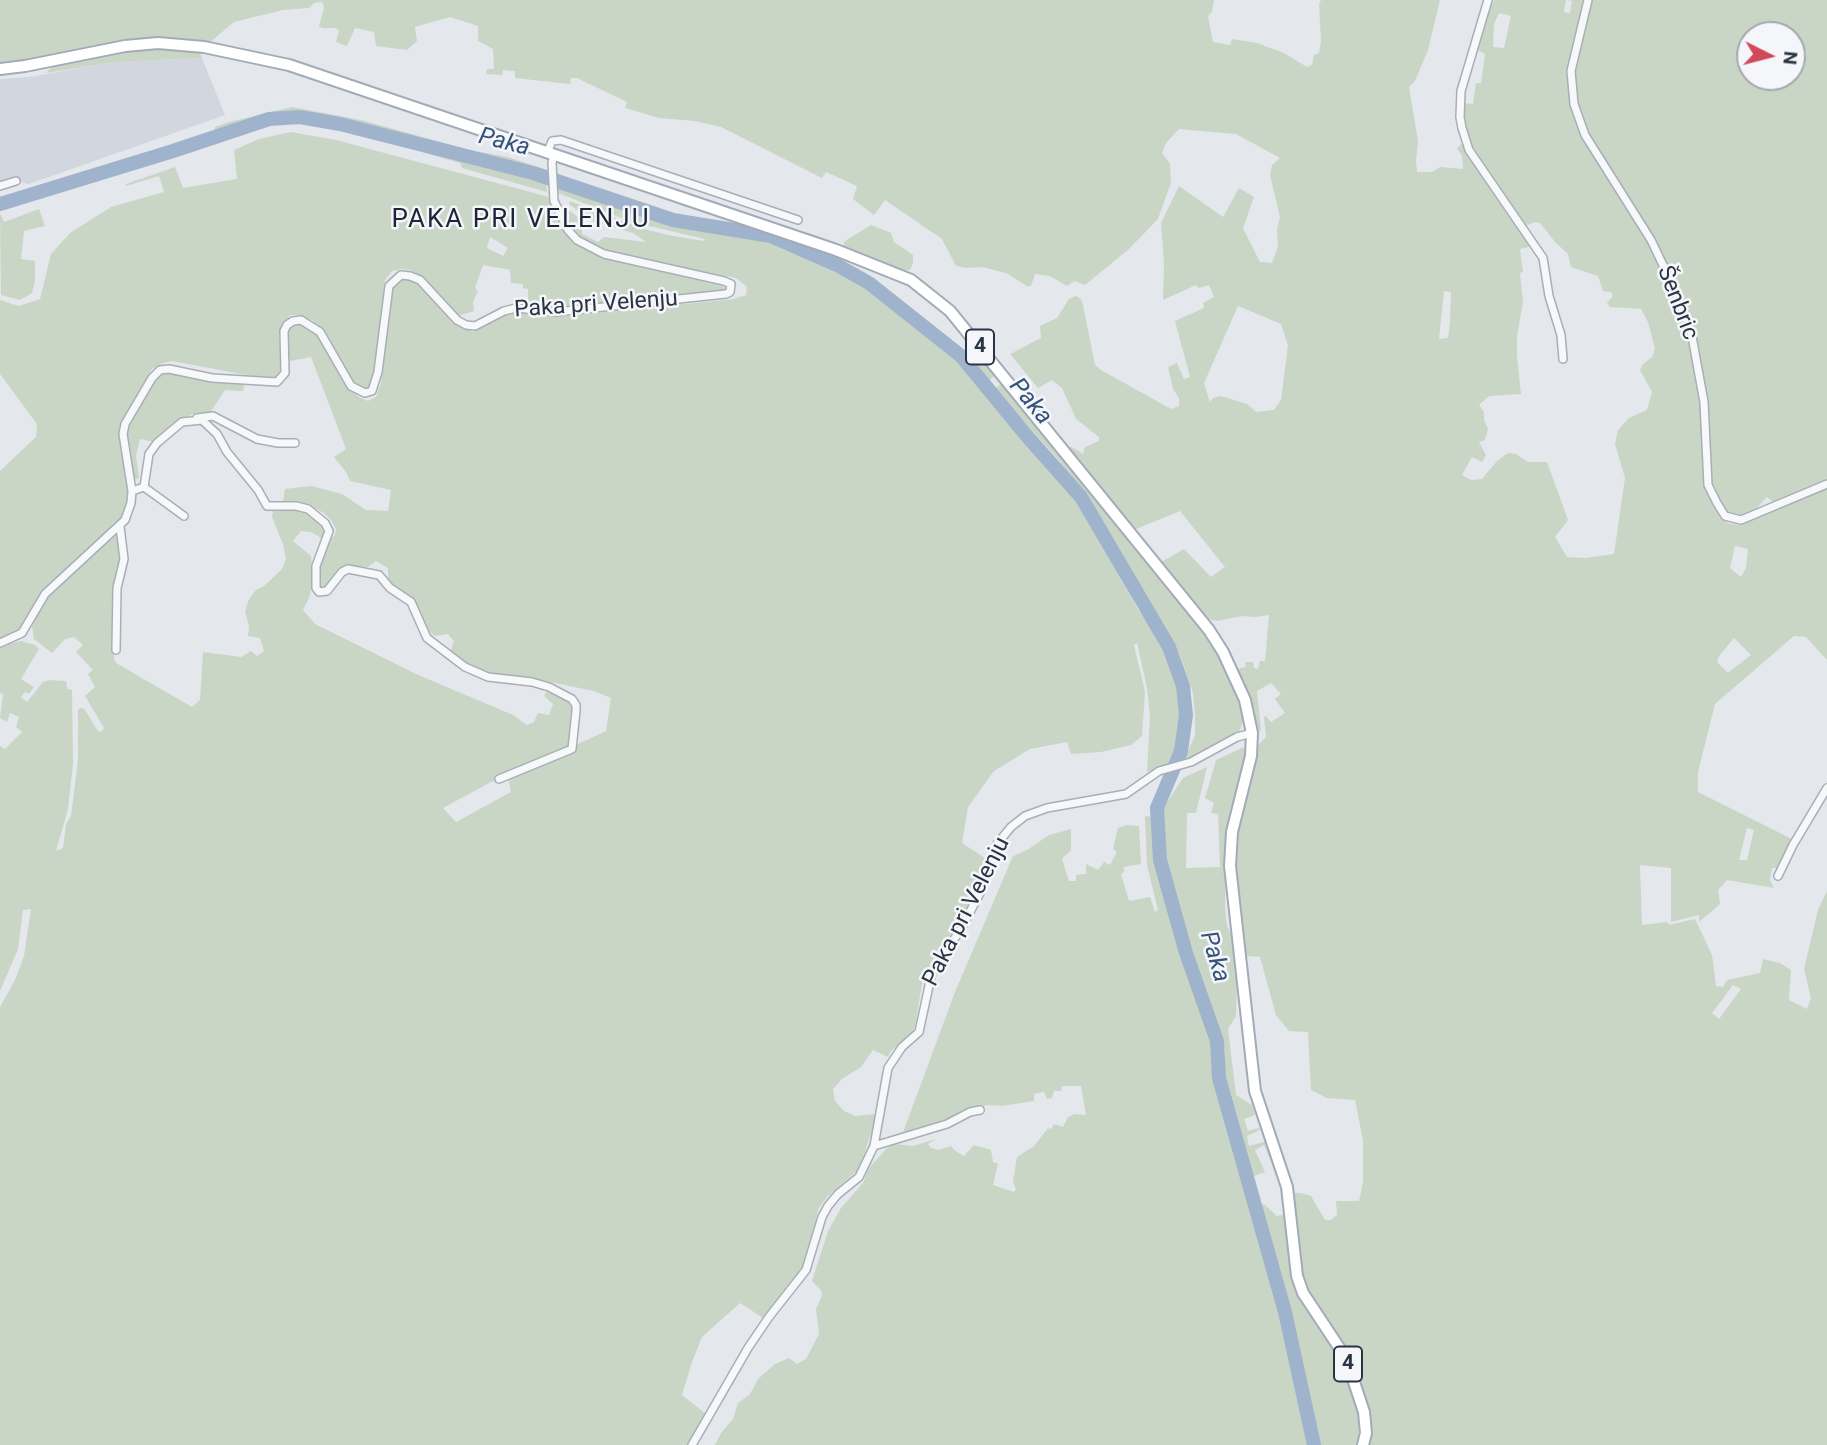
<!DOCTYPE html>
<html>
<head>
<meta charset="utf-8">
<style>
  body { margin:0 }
  #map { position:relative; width:1827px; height:1445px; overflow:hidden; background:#e4e7ec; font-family:Roboto,sans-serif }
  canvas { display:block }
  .north { position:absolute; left:1736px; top:21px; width:70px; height:70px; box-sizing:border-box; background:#f4f6f9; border:2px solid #a4a8b1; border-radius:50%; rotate:96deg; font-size:19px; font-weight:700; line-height:28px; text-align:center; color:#2b3445 }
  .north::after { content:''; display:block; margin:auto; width:24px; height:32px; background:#d1495b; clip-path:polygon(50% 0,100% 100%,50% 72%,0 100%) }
</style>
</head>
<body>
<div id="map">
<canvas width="1827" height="1445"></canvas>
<div class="north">N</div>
</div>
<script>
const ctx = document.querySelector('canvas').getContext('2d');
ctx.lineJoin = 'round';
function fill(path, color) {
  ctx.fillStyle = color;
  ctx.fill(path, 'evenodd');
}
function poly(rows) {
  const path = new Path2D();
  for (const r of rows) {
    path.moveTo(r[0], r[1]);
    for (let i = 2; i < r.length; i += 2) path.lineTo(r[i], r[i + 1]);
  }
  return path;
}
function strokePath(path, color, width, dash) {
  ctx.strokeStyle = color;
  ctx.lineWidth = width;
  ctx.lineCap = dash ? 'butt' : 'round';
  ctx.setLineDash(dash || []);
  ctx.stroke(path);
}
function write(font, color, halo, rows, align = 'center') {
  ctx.font = font + ' Roboto,sans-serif';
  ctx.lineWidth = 5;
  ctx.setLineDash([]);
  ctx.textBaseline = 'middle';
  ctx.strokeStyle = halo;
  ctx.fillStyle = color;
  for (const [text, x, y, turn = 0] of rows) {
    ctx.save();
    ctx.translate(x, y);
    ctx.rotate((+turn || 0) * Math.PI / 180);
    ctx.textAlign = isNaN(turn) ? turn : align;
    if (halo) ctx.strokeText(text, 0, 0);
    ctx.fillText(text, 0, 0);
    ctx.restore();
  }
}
const built = poly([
  [202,58,225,115,29,184,20,182,15,176,0,184,0,79,29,77,115,62]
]);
const green = poly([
  [0,0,1214,0,1212,12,1208,16,1213,42,1230,45,1232,39,1257,43,1284,53,1307,67,1312,65,1314,55,1319,53,1321,41,1319,4,1321,0,1440,0,1428,50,1415,81,1409,87,1418,141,1416,160,1417,172,1432,172,1440,167,1463,169,1462,156,1457,148,1463,143,1532,246,1520,249,1523,272,1520,273,1523,302,1517,336,1517,356,1521,394,1489,396,1479,405,1484,412,1484,420,1488,429,1485,440,1479,442,1486,455,1482,462,1472,457,1462,475,1471,480,1482,479,1497,461,1508,453,1516,454,1528,462,1547,462,1568,520,1555,537,1567,557,1586,558,1614,554,1625,478,1615,444,1618,430,1629,418,1647,410,1652,392,1640,370,1643,364,1652,357,1655,349,1648,322,1641,309,1610,307,1607,303,1613,296,1611,292,1603,291,1598,276,1571,267,1568,254,1555,242,1540,223,1534,222,1525,226,1477,156,1464,127,1462,103,1473,104,1476,83,1481,83,1485,54,1476,49,1482,26,1494,0,1566,0,1564,12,1570,13,1572,1,1568,0,1827,0,1827,480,1774,503,1767,497,1753,512,1742,517,1733,516,1724,510,1719,517,1728,523,1739,525,1827,488,1827,660,1806,637,1794,636,1715,704,1698,772,1698,792,1794,840,1779,868,1772,868,1770,880,1774,888,1727,880,1718,890,1720,904,1699,922,1699,915,1671,922,1671,868,1640,865,1642,925,1667,922,1669,925,1695,919,1712,955,1716,986,1723,987,1727,980,1760,973,1763,959,1780,963,1791,970,1789,1000,1807,1009,1811,998,1804,969,1818,910,1827,891,1827,1445,1368,1445,1367,1411,1361,1385,1348,1355,1303,1288,1293,1196,1294,1193,1301,1193,1311,1196,1325,1220,1331,1220,1337,1215,1336,1201,1359,1201,1363,1182,1363,1140,1355,1100,1327,1098,1311,1090,1308,1032,1289,1031,1276,1015,1260,957,1247,956,1240,922,1235,862,1236,831,1257,746,1266,737,1264,717,1266,716,1271,722,1285,713,1275,699,1281,694,1271,683,1257,691,1261,730,1258,731,1253,709,1237,669,1246,667,1245,662,1253,662,1254,668,1258,669,1260,661,1265,661,1269,615,1255,617,1242,616,1217,621,1209,619,1161,562,1184,549,1211,577,1225,567,1180,511,1134,530,1066,447,1072,447,1083,454,1085,447,1099,441,1099,437,1076,419,1062,388,1052,380,1038,388,1010,354,1041,338,1040,326,1057,318,1069,299,1076,296,1081,299,1083,305,1095,365,1101,370,1171,409,1179,406,1179,398,1173,389,1168,367,1177,363,1184,379,1190,377,1175,321,1204,308,1203,303,1214,297,1209,285,1198,288,1196,285,1163,300,1164,263,1161,223,1179,186,1223,217,1239,188,1254,197,1243,228,1260,262,1272,263,1278,246,1277,230,1280,217,1270,175,1272,165,1280,158,1236,134,1179,129,1166,143,1162,153,1170,164,1171,183,1158,219,1129,249,1085,285,1075,281,1067,286,1050,276,1035,274,1031,286,1027,286,1006,273,982,267,967,268,956,266,942,239,885,200,874,215,853,199,857,186,826,172,822,178,721,127,695,121,659,118,625,108,627,102,577,78,571,78,570,84,515,78,515,71,503,70,502,75,486,74,487,69,494,69,493,49,478,41,478,26,450,17,415,27,417,41,407,50,376,46,374,32,355,28,347,46,336,42,339,31,336,28,322,28,319,26,324,8,322,2,314,3,309,8,283,10,234,22,209,43,149,37,0,64],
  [1499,13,1511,16,1504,48,1493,47,1494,24],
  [1750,35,1792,35,1792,77,1750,77],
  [1444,291,1451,292,1450,322,1448,338,1439,339],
  [1238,306,1281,324,1288,345,1281,400,1274,410,1256,412,1247,404,1221,396,1213,398,1210,402,1204,383],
  [1735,546,1748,549,1746,568,1741,577,1730,568],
  [1734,638,1751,655,1728,673,1717,662,1719,656],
  [1747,828,1754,830,1747,860,1739,860],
  [1733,985,1741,989,1719,1019,1712,1013],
  [158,47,199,51,202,58,115,62,46,73,53,66,107,54],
  [292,107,361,120,470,150,508,157,547,170,547,175,370,127,305,113,277,115,214,132,215,127,229,122],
  [291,132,336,140,538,194,548,197,566,233,577,244,592,253,620,262,726,287,726,291,565,306,528,305,528,289,523,288,523,284,511,283,510,270,483,265,475,288,478,291,473,302,474,311,457,316,422,276,410,270,402,269,392,271,385,280,373,384,369,391,361,391,353,382,326,332,312,320,300,315,290,315,279,332,282,376,273,380,172,361,163,363,152,369,121,428,120,441,129,488,125,516,62,574,20,632,0,639,0,471,36,437,37,424,0,374,0,300,19,306,40,299,51,254,70,233,111,207,164,192,159,176,126,186,126,184,175,167,183,188,237,179,234,150,259,139],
  [490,237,508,248,503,256,487,248],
  [423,148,546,181,547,192,462,168,460,163,425,153],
  [558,185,645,218,770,239,802,250,865,284,935,342,955,355,1006,418,1054,469,1076,497,1137,608,1171,656,1168,660,1177,677,1182,712,1172,764,1147,772,1150,716,1147,688,1137,643,1134,645,1145,692,1142,736,1131,745,1101,752,1071,754,1067,742,1030,749,994,771,968,807,962,843,988,860,980,883,967,912,954,932,941,946,923,977,915,1027,909,1036,891,1051,888,1057,873,1050,861,1067,842,1079,833,1089,835,1101,844,1111,855,1116,877,1114,860,1168,827,1197,818,1209,808,1258,797,1277,763,1318,740,1303,702,1337,692,1362,682,1395,706,1414,688,1445,0,1445,0,1007,16,978,24,956,31,909,23,910,18,949,0,991,0,746,5,749,22,732,16,727,19,717,10,713,7,722,0,718,3,694,0,693,0,646,21,641,35,645,39,649,21,679,34,687,29,694,25,692,21,697,27,702,43,682,49,680,66,681,67,689,72,690,73,764,68,809,56,851,63,848,66,824,71,816,78,760,78,709,83,708,87,713,97,730,101,732,104,728,85,696,95,687,88,674,93,670,76,652,83,645,74,637,65,639,52,653,34,639,32,626,47,596,118,532,122,560,114,659,116,663,192,707,200,700,203,652,241,657,251,651,257,656,264,651,260,638,248,636,249,626,245,611,249,599,256,590,264,586,282,569,286,559,283,544,272,517,273,510,278,508,302,509,322,522,326,534,323,539,311,532,301,531,293,541,311,556,313,582,309,598,303,610,315,624,416,674,513,715,527,725,534,722,538,713,549,715,553,704,544,696,546,692,572,700,568,747,506,774,443,808,456,822,511,792,508,777,568,755,578,744,606,731,611,698,594,691,525,677,496,674,475,668,458,659,450,652,454,641,448,634,435,636,424,627,420,610,413,598,394,587,388,578,388,568,376,561,368,567,345,565,327,587,318,587,319,559,327,543,335,535,336,529,331,520,324,513,308,505,295,501,283,501,285,489,311,486,342,494,366,510,388,511,391,490,350,481,346,472,334,457,346,449,311,357,290,361,287,344,288,331,292,326,300,324,310,326,323,343,349,388,359,397,368,401,376,397,381,383,389,303,394,286,401,279,409,278,415,281,455,322,473,332,511,312,564,316,734,299,746,295,747,287,736,278,614,254,585,242,569,226,559,203,582,220,582,234,598,242,604,237,646,242,633,233,590,220,569,204,570,201,644,229,668,235,703,241,705,239,632,222,558,193],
  [39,209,45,226,24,231,21,259,35,261,35,281,32,293,20,300,1,295,0,213,4,222],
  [871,225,891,233,894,242,913,255,913,263,910,270,904,271,843,246,845,241],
  [973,345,996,375,988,381,963,351],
  [173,371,245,382,243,391,225,390,210,413,197,413,180,419,154,442,140,439,136,456,139,478,133,480,126,431,154,380,162,373],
  [1002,383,1198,623,1223,660,1239,695,1244,719,1239,732,1233,736,1184,761,1195,735,1195,717,1193,693,1179,653,1136,587,1086,497,1058,459,994,389],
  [1242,748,1247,748,1247,756,1230,812,1226,852,1225,909,1227,926,1232,936,1237,985,1236,1016,1228,1029,1236,1095,1252,1105,1255,1115,1244,1119,1248,1131,1259,1128,1260,1130,1247,1136,1249,1146,1267,1141,1277,1169,1274,1169,1264,1145,1255,1150,1265,1172,1251,1177,1223,1079,1225,1049,1189,955,1166,874,1162,830,1162,810,1183,778,1207,767,1196,813,1187,813,1186,868,1220,867,1218,814,1211,813,1214,803,1205,798,1216,760],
  [1145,816,1152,817,1154,851,1159,877,1180,952,1214,1042,1216,1055,1212,1063,1212,1071,1239,1166,1256,1207,1264,1204,1277,1216,1285,1214,1293,1281,1305,1307,1334,1347,1346,1374,1356,1403,1359,1425,1358,1445,715,1445,721,1433,733,1419,738,1403,750,1394,758,1379,775,1364,789,1358,797,1364,806,1359,819,1334,816,1309,822,1295,821,1290,812,1281,828,1231,841,1208,863,1183,869,1168,886,1149,894,1144,913,1146,936,1139,928,1144,931,1148,939,1150,951,1146,954,1150,964,1156,974,1145,991,1150,993,1162,998,1164,993,1185,1014,1192,1016,1190,1013,1182,1017,1157,1034,1146,1048,1128,1051,1129,1054,1124,1063,1127,1068,1117,1075,1114,1086,1115,1081,1086,1062,1086,1061,1091,1054,1091,1052,1098,1047,1099,1044,1092,1034,1094,1034,1101,1002,1106,987,1105,902,1135,955,992,1013,856,1027,850,1049,835,1071,829,1071,850,1062,859,1069,881,1076,881,1076,875,1086,874,1086,864,1098,870,1104,862,1110,865,1117,852,1113,849,1118,828,1126,825,1139,826,1141,864,1124,867,1124,872,1121,874,1129,901,1150,897,1155,912,1158,910,1147,865]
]);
const river = poly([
  [0,204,173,151,269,119,300,117,340,124,533,173,673,220,771,236,837,265,869,283,961,356,1026,435,1081,497,1169,647,1183,686,1186,715,1181,751,1157,808,1160,860,1186,953,1217,1041,1219,1078,1285,1312,1314,1445]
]);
const street = poly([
  [1488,0,1461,91,1460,117,1462,128,1469,150,1543,258,1549,296,1561,335,1563,359],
  [1588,0,1571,71,1574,104,1585,135,1651,240,1673,286,1691,331,1704,402,1708,485,1717,503,1725,516,1741,520,1827,484],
  [548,151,552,141,561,140,798,220],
  [0,186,16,181],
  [197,418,213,416,257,439,278,443,295,443],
  [144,487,184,516],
  [132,491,144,487,149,454,157,443,182,422,202,420,217,434,227,452,258,490,267,506,296,506,308,509,325,523,329,531,316,566,316,588,319,592,327,591,342,572,348,569,379,575,390,588,411,602,427,638,465,667,488,677,532,682,549,687,572,699,576,705,576,711,572,749,499,779],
  [0,643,22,633,45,594,125,520,131,503,132,491,123,434,125,424,152,378,160,370,169,369,212,378,277,382,285,373,284,331,287,325,293,321,301,320,320,332,351,386,365,393,372,391,378,372,389,286,401,275,410,276,420,280,457,320,466,325,475,326,504,311,516,308,556,312,726,294,730,292,731,284,724,281,604,254,577,240,568,230,554,201,552,163,554,154],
  [116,650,117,588,124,559,120,527],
  [1778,876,1793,845,1827,788],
  [874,1146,947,1124,970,1112,980,1110],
  [692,1445,748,1348,769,1317,806,1270,822,1217,828,1206,838,1194,859,1177,874,1146,888,1068,902,1047,919,1032,932,972,961,929,981,891,997,844,1011,827,1025,816,1047,808,1126,794,1159,771,1191,762,1237,737,1252,733]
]);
const primary = poly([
  [0,69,25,66,125,46,158,43,204,47,289,65,836,250,911,280,950,311,1209,630,1223,652,1245,700,1252,733,1251,756,1232,832,1230,866,1255,1091,1287,1187,1297,1276,1303,1293,1346,1358,1364,1412,1366,1433,1363,1445]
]);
const shields = [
  [980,347,28],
  [1348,1364,28]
];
const shieldNames = [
  ["4",980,347],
  ["4",1348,1364]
];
const streetNames = [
  ["Šenbric",1677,303,69],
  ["Paka pri Velenju",596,305,-4],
  ["Paka pri Velenju",967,912,-63]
];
const waterNames = [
  ["Paka",504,143,14],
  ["Paka",1030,402,50],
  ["Paka",1214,957,73]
];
const quarterNames = [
  ["PAKA PRI VELENJU",521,220]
];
fill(built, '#d2d6de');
fill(green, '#c9d6c5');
strokePath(river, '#9fb4cc', 14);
strokePath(street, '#a9aeb7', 10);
strokePath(primary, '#a3abb8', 14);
strokePath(street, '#f7f8fa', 7);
strokePath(primary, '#fff', 10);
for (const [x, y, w] of shields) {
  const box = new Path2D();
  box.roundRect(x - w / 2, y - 17.5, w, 35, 5);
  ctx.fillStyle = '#f4f6f9';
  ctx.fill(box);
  strokePath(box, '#2b3445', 2);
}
write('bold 21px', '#2b3445', null, shieldNames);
write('23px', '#2b3445', '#f4f6f9', streetNames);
write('italic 24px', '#34527a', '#f4f6f9', waterNames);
ctx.letterSpacing = '2px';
write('26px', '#1d2536', '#f4f6f9', quarterNames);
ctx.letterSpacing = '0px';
</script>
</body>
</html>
